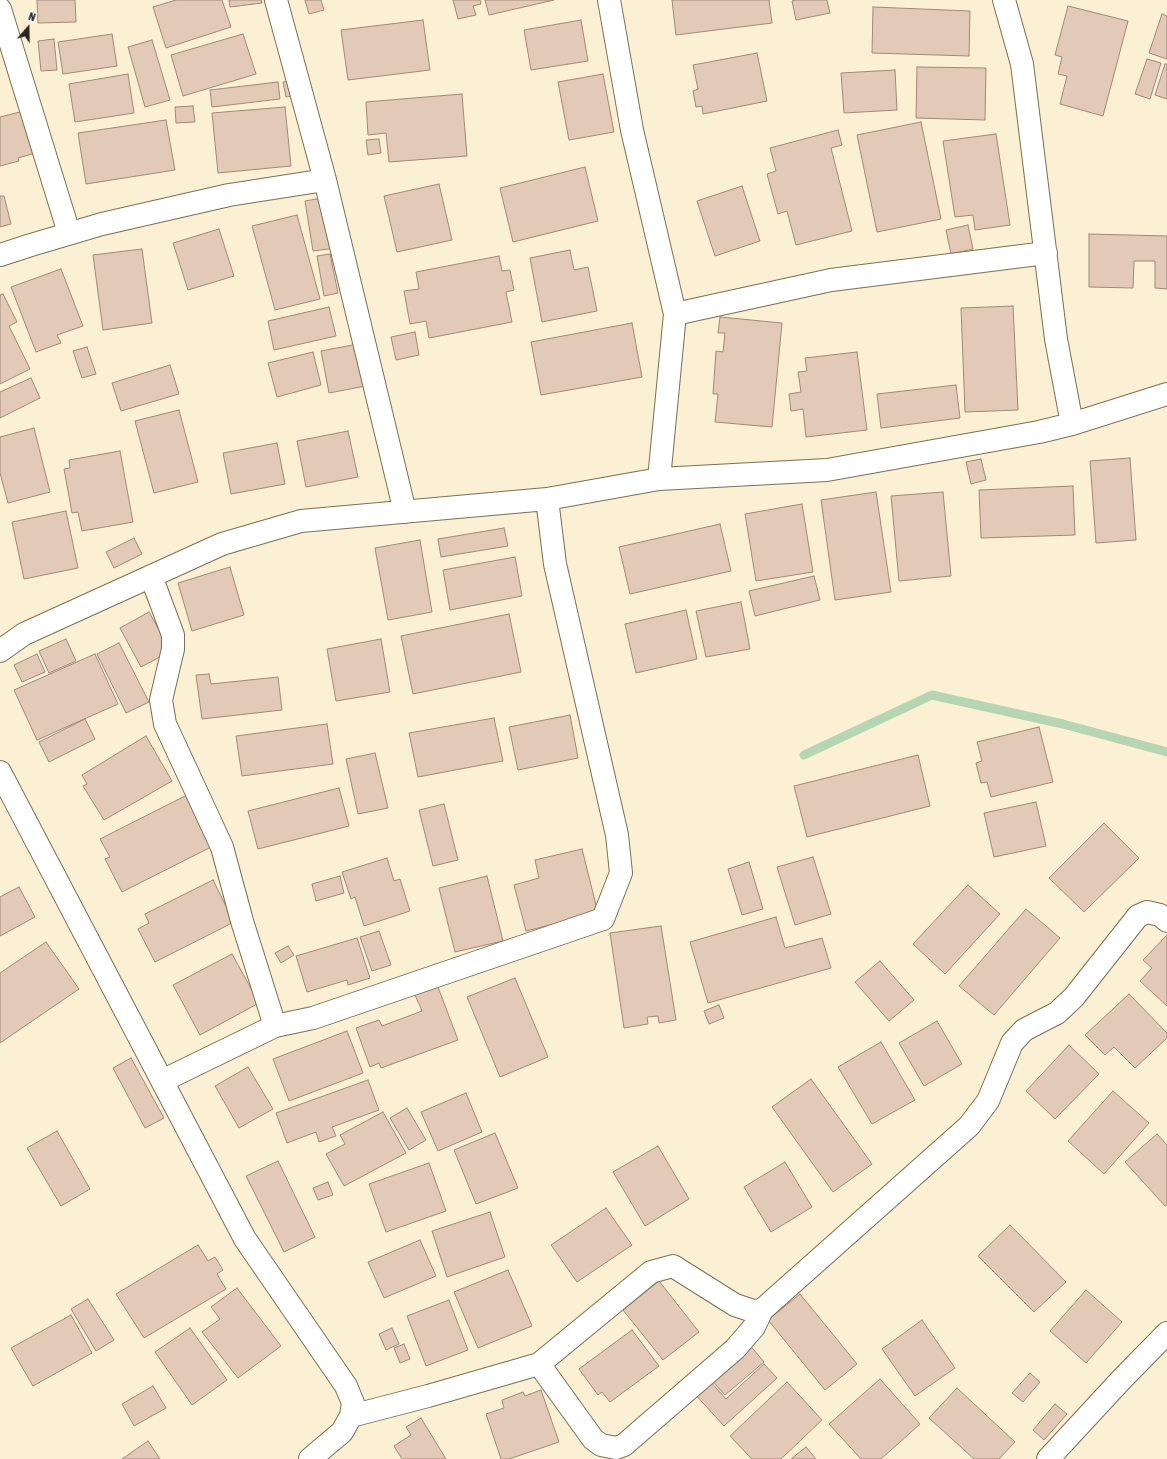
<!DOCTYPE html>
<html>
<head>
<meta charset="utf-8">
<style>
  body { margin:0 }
  #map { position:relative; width:1167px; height:1459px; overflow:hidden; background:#fcf0d4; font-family:"Asap Condensed",sans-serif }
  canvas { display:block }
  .north { position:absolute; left:8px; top:8px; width:40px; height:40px; -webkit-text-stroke:3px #fefefe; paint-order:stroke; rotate:20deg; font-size:11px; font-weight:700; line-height:16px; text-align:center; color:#2a251b }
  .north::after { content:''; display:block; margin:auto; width:14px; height:18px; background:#2a251b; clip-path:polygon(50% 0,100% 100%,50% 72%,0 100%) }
</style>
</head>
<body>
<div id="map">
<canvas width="1167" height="1459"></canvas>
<div class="north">N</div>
</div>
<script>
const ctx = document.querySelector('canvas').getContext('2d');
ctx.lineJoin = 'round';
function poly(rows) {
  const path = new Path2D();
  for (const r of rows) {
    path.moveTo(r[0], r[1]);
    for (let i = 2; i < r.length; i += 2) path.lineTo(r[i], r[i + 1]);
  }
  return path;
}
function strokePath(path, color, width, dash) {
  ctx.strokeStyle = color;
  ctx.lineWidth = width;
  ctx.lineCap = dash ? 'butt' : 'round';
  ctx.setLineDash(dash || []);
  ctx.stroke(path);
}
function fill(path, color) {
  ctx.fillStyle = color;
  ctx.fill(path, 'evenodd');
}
const stream = poly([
  [804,755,932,695,1063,724,1167,752]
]);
const building = poly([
  [37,0,75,0,76,22,38,23,37,0],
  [176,0,222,0,231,27,166,48,153,7,176,0],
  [229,0,261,0,262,3,230,7,229,0],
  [305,0,321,0,324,10,309,14,305,0],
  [453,0,480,0,481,4,473,6,476,15,458,19,453,0],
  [485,0,554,0,489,15,485,0],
  [672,0,769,0,772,23,676,35,672,0],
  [795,0,827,0,830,13,796,20,792,1,795,0],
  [1068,6,1128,21,1103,116,1060,104,1067,76,1058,74,1062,57,1055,55,1068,6],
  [873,7,970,11,969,56,872,53,873,7],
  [1162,14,1167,16,1167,59,1149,53,1162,14],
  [423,20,430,70,348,80,341,30,423,20],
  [581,20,588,61,531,70,524,30,581,20],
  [112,34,117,66,63,74,58,42,112,34],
  [243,34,256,74,183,96,171,55,243,34],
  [54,39,57,70,41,71,38,41,54,39],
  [152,40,170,100,145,107,128,47,152,40],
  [757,53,767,101,703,114,702,106,696,107,693,91,698,89,693,65,757,53],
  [1147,59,1161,63,1150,99,1135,94,1147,59],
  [1165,64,1167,64,1167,99,1155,95,1165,64],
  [917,67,986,68,985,120,916,118,917,67],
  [895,70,897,110,844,113,841,73,895,70],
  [128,74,134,113,75,122,69,84,128,74],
  [603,74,614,132,569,140,558,82,603,74],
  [297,80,300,95,286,97,283,82,297,80],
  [278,82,280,99,212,107,210,90,278,82],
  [462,94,467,156,389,162,386,133,368,135,366,102,462,94],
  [193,106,195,122,176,123,175,107,193,106],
  [285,107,291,166,218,173,212,113,285,107],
  [28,110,39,152,18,158,19,161,0,166,0,117,28,110],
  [166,120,175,170,86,184,78,133,166,120],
  [921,122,941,219,877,232,857,135,921,122],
  [838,130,842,145,831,148,852,231,796,245,787,211,778,214,767,174,776,171,770,148,838,130],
  [996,134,1010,225,975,230,973,215,955,217,943,141,996,134],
  [379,139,381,153,368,155,366,140,379,139],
  [585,167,598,221,513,242,500,188,585,167],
  [439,184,452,240,397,252,384,196,439,184],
  [742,186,760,241,715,256,697,201,742,186],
  [0,196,4,196,11,224,0,227,0,196],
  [328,197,336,248,313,251,305,201,328,197],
  [297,215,320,299,275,310,252,226,297,215],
  [968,225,973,249,951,254,946,230,968,225],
  [219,229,234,276,188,290,173,243,219,229],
  [1089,234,1167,236,1167,289,1155,288,1155,261,1134,261,1133,288,1089,287,1089,234],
  [142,249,152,323,103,330,93,255,142,249],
  [570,250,574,270,588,267,597,311,542,322,530,258,570,250],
  [330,254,338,293,324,296,317,256,330,254],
  [499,256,502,271,510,270,514,290,506,292,512,322,429,338,426,321,410,324,404,291,419,289,416,272,499,256],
  [61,269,83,326,57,335,61,343,36,352,11,287,61,269],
  [3,294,17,322,9,326,30,369,0,384,0,295,3,294],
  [1013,306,1018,410,965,412,961,308,1013,306],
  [329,307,336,336,274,350,268,321,329,307],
  [720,317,782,323,772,427,715,422,718,394,713,394,716,351,723,352,725,333,718,333,720,317],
  [632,323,642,377,541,395,531,342,632,323],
  [415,332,419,355,396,360,391,337,415,332],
  [358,344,366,386,329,393,321,351,358,344],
  [87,347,96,374,82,378,73,351,87,347],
  [313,352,321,385,277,397,268,363,313,352],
  [857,352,867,430,806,437,803,409,791,411,789,394,801,392,798,372,807,371,805,358,857,352],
  [170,365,179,394,121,411,112,383,170,365],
  [31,378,40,398,0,418,0,392,31,378],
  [956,385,960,418,881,428,877,394,956,385],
  [179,410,198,482,154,493,135,421,179,410],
  [34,428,50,492,8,503,0,473,0,437,34,428],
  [348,431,358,477,306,487,297,441,348,431],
  [277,443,285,484,231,494,223,453,277,443],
  [120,451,133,522,82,531,78,512,72,513,64,469,70,468,69,460,120,451],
  [1130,458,1136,540,1096,543,1090,461,1130,458],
  [981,459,986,480,971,484,966,462,981,459],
  [1073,486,1075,535,981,538,979,490,1073,486],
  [876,492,891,592,835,600,821,500,876,492],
  [943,492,951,576,899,581,891,496,943,492],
  [802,504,813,572,756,581,745,514,802,504],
  [66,511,78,568,24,579,12,522,66,511],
  [720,524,731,571,630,594,619,547,720,524],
  [504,528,508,546,441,557,438,539,504,528],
  [134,538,142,554,114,568,106,552,134,538],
  [420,540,432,612,388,620,375,548,420,540],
  [515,557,522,596,450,610,443,570,515,557],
  [230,567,244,615,192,631,178,583,230,567],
  [814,576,820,600,755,616,749,591,814,576],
  [741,602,750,649,706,657,696,611,741,602],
  [686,610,697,659,636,673,625,624,686,610],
  [149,612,171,651,141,667,120,628,149,612],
  [509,614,521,672,413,694,401,636,509,614],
  [66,639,76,661,49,673,39,651,66,639],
  [381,639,390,692,336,701,327,649,381,639],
  [119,643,149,702,126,713,97,654,119,643],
  [37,654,45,672,22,682,14,665,37,654],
  [95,654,118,704,37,740,14,690,95,654],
  [209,674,211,684,278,677,282,710,202,719,196,675,209,674],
  [570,715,578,758,518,770,509,727,570,715],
  [494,718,503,761,418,777,409,733,494,718],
  [85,719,95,739,49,762,39,742,85,719],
  [327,724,333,764,242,776,236,736,327,724],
  [1039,727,1053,782,991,797,987,782,981,783,976,763,982,761,977,742,1039,727],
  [146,736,172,781,104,820,83,786,87,784,82,775,146,736],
  [375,753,388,808,358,814,346,759,375,753],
  [918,755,930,806,807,837,794,786,918,755],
  [339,788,349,826,258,849,248,811,339,788],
  [191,793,217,844,122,892,105,859,110,857,100,839,191,793],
  [1036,802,1046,846,994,857,984,813,1036,802],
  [444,804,458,860,433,866,419,810,444,804],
  [1104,823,1139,858,1084,912,1049,878,1104,823],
  [582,849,598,913,526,931,514,885,539,878,535,860,582,849],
  [813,857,831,914,795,925,777,867,813,857],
  [387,858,394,881,400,879,410,911,364,926,355,897,351,899,342,872,387,858],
  [749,862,763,909,742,915,728,869,749,862],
  [340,876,344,893,316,901,312,884,340,876],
  [487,876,503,941,455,952,439,888,487,876],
  [213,880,234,922,155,962,138,929,149,923,145,914,213,880],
  [968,885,1000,914,945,974,913,944,968,885],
  [19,887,35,917,0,936,0,897,19,887],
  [1026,909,1060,938,994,1015,959,986,1026,909],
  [776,917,785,948,822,938,831,968,708,1003,690,942,776,917],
  [661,926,676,1020,659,1023,658,1016,647,1017,648,1024,624,1028,610,933,661,926],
  [379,931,391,965,372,971,360,937,379,931],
  [1167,935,1167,1006,1140,981,1152,968,1143,960,1167,935],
  [357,938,370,978,348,985,347,980,307,992,296,956,357,938],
  [46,942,79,989,0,1043,0,973,46,942],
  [288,946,294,955,281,963,275,953,288,946],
  [232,954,259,1003,200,1035,173,985,232,954],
  [880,961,914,1000,889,1021,855,982,880,961],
  [515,978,548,1057,500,1077,467,997,515,978],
  [438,987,458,1040,381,1068,379,1063,370,1067,356,1028,379,1020,382,1026,422,1011,415,995,438,987],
  [1129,994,1167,1033,1167,1038,1135,1068,1114,1047,1105,1055,1085,1035,1129,994],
  [719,1005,724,1018,709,1024,704,1011,719,1005],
  [937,1021,962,1064,924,1086,899,1043,937,1021],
  [347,1031,363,1073,289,1101,273,1059,347,1031],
  [881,1042,915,1100,872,1124,838,1067,881,1042],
  [1069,1045,1099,1074,1055,1119,1026,1091,1069,1045],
  [131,1058,164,1118,145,1128,113,1068,131,1058],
  [248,1067,273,1109,239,1128,215,1086,248,1067],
  [811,1079,872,1164,833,1192,772,1107,811,1079],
  [368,1080,379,1110,332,1127,336,1136,319,1142,316,1132,287,1143,276,1113,368,1080],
  [1113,1091,1149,1123,1104,1174,1068,1141,1113,1091],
  [466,1093,482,1132,438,1151,421,1112,466,1093],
  [407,1108,426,1140,409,1150,390,1118,407,1108],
  [383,1112,406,1153,344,1186,326,1154,345,1144,340,1135,383,1112],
  [57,1131,90,1189,61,1206,27,1148,57,1131],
  [495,1133,518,1188,476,1204,454,1150,495,1133],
  [1157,1134,1167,1145,1167,1205,1165,1206,1125,1162,1157,1134],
  [658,1146,689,1199,645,1226,613,1172,658,1146],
  [278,1161,315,1237,284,1252,246,1176,278,1161],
  [785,1162,812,1207,771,1232,744,1187,785,1162],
  [429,1163,446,1211,386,1232,369,1184,429,1163],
  [328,1182,333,1195,318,1200,313,1188,328,1182],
  [606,1208,632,1245,577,1282,551,1245,606,1208],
  [490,1212,505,1257,447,1277,432,1231,490,1212],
  [1010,1225,1066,1282,1034,1312,978,1256,1010,1225],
  [420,1240,436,1276,384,1298,368,1262,420,1240],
  [198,1245,208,1261,215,1257,223,1270,217,1274,226,1289,144,1338,116,1294,198,1245],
  [508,1270,532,1326,478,1348,454,1292,508,1270],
  [659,1281,699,1332,663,1360,623,1310,659,1281],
  [237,1288,281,1346,238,1378,202,1332,220,1319,211,1307,237,1288],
  [1086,1290,1122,1322,1086,1363,1050,1331,1086,1290],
  [800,1294,857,1364,825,1390,768,1320,800,1294],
  [88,1299,114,1340,96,1351,71,1309,88,1299],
  [449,1300,468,1350,426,1366,407,1316,449,1300],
  [71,1315,92,1353,33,1386,11,1348,71,1315],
  [922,1320,955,1368,915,1396,882,1349,922,1320],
  [190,1328,227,1380,192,1405,155,1352,190,1328],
  [392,1328,399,1344,386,1350,379,1334,392,1328],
  [632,1330,659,1366,610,1402,602,1392,598,1395,579,1369,632,1330],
  [404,1344,410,1359,400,1363,394,1348,404,1344],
  [749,1344,764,1362,725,1395,709,1377,749,1344],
  [764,1364,777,1378,724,1426,693,1392,707,1378,726,1399,764,1364],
  [1030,1373,1040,1382,1023,1402,1012,1393,1030,1373],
  [880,1379,920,1424,881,1459,861,1459,829,1424,880,1379],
  [787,1382,822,1420,781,1459,752,1459,730,1436,787,1382],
  [153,1386,166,1408,134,1426,122,1404,153,1386],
  [957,1388,1015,1442,999,1459,974,1459,929,1418,957,1388],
  [541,1390,559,1442,509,1459,501,1459,486,1414,504,1408,502,1400,523,1392,525,1396,541,1390],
  [1055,1404,1067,1414,1044,1440,1033,1430,1055,1404],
  [421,1418,446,1459,402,1459,394,1446,411,1435,406,1427,421,1418],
  [148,1441,160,1459,122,1459,148,1441],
  [806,1447,816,1459,791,1459,806,1447]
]);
const minor = poly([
  [276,0,325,180,405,512],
  [609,0,632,130,675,314,659,479],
  [1004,0,1022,64,1056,339,1072,424],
  [0,9,69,233],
  [0,255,31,245,102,224,229,195,325,180],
  [675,314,831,280,1046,253],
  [151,576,173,635,173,649,161,700,165,724,222,847,242,921,275,1026],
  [0,651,24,634,222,544,301,521,547,499,659,479,827,470,1039,432,1072,424,1167,394],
  [0,772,245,1239,346,1386,353,1403,351,1416,342,1432,310,1459],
  [162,1081,275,1026,313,1018,603,919,621,873,617,835,555,564,547,499],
  [539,1364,593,1439,601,1445,616,1448,624,1445,735,1349,754,1327,762,1310],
  [351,1416,428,1396,539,1364,651,1272,673,1266,735,1305,753,1311,762,1310,969,1126,988,1101,1012,1043,1024,1030,1057,1013,1074,997,1138,916,1147,912,1160,915,1167,921],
  [1048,1459,1121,1380,1167,1333]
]);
strokePath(stream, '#b5d5b3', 9);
fill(building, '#e3cab6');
strokePath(building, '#a08977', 1);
strokePath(minor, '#7a7057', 24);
strokePath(minor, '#fff', 22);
</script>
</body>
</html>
